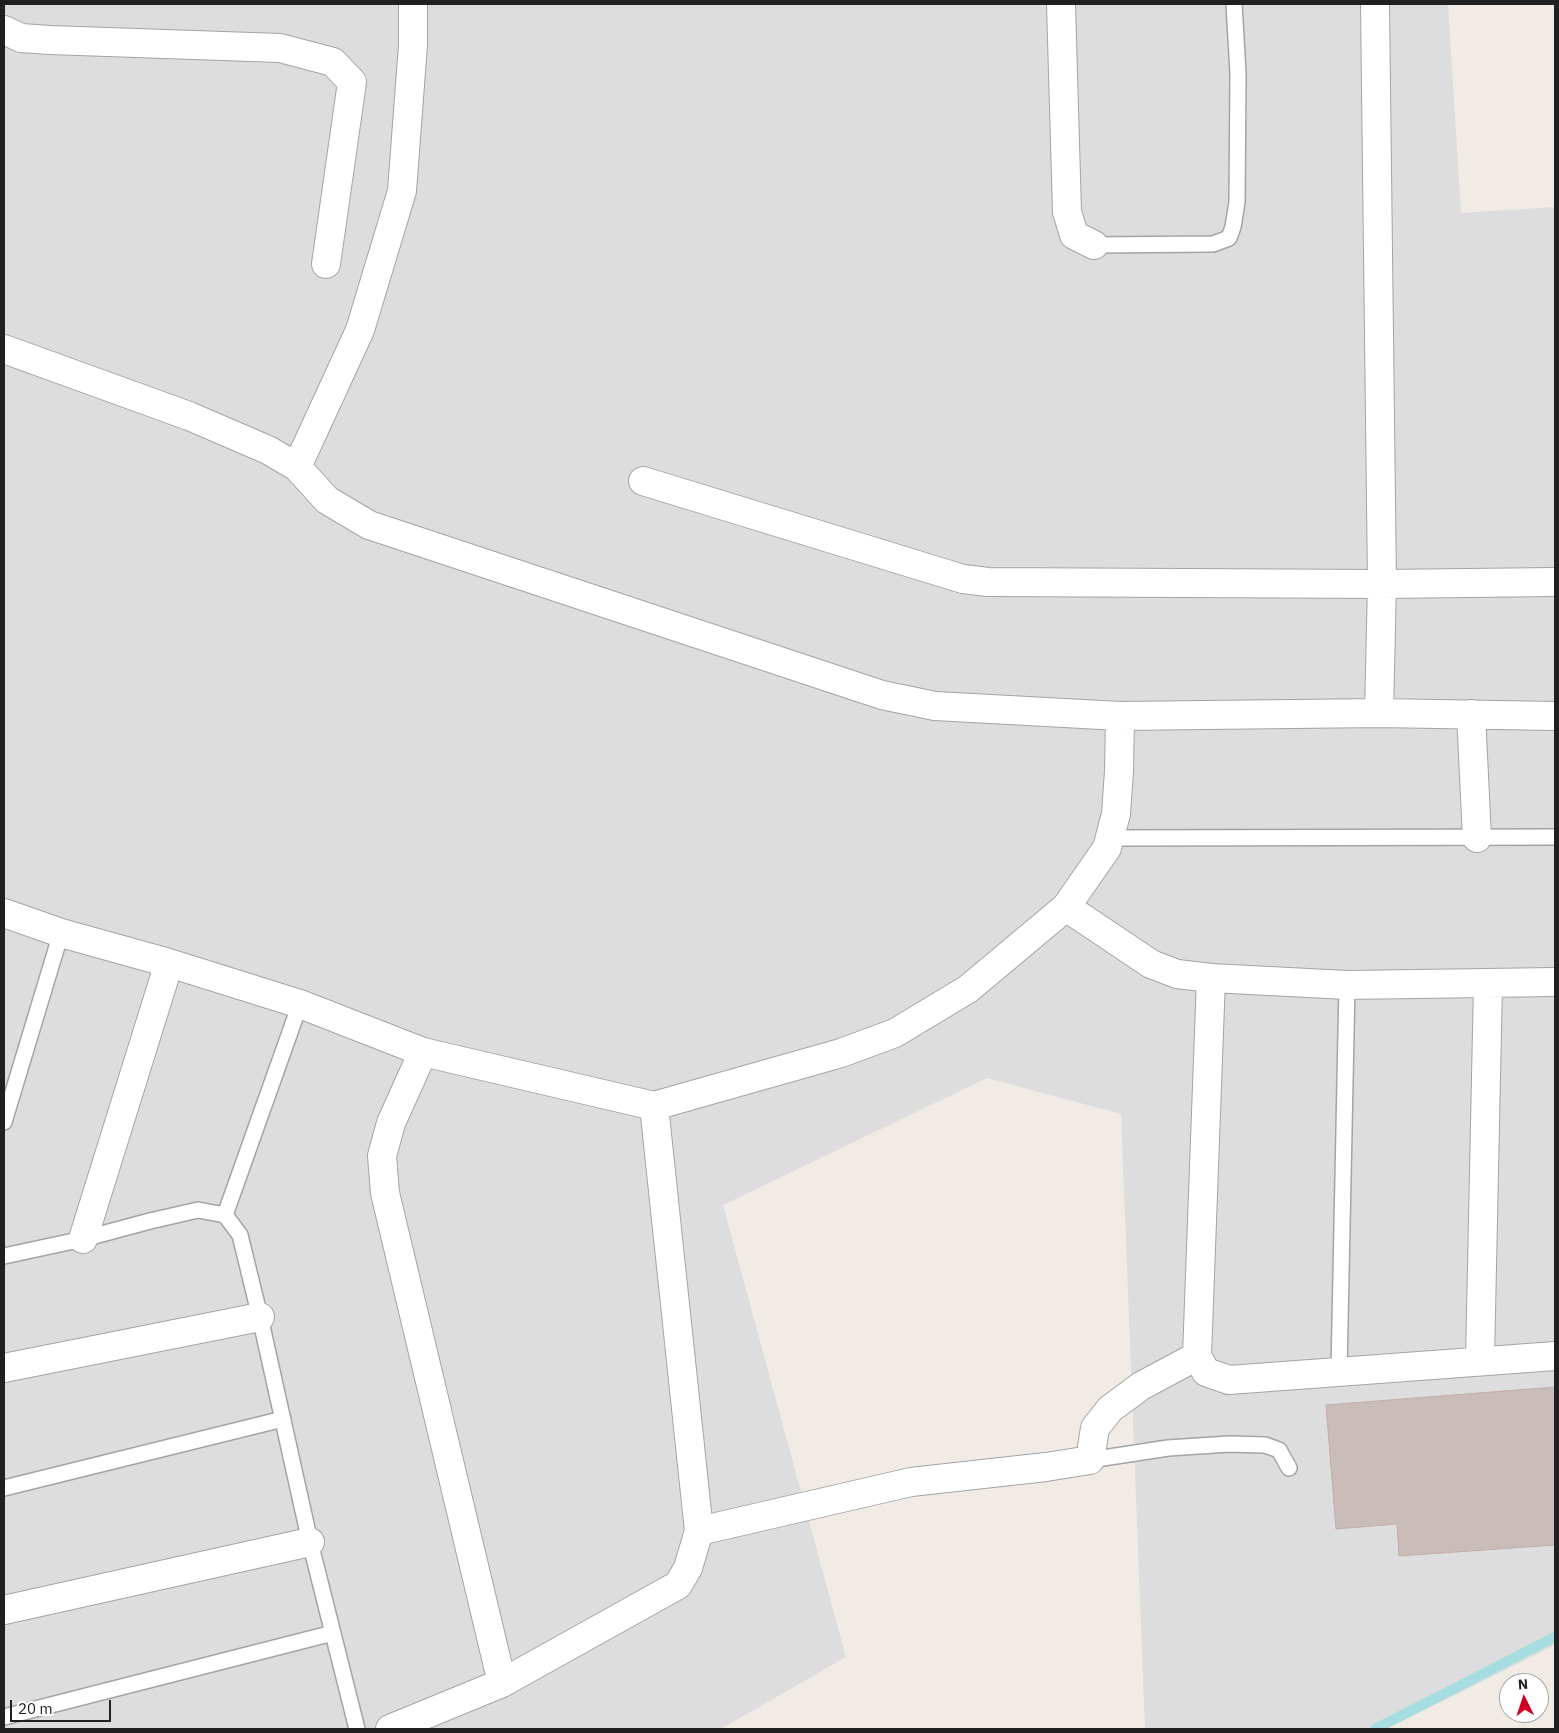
<!DOCTYPE html>
<html>
<head>
<meta charset="utf-8">
<style>
  body { margin:0 }
  #map { position:relative; width:1559px; height:1733px; overflow:hidden; background:#f1ebe6; font-family:"IBM Plex Sans",sans-serif }
  canvas { display:block }
  .frame { position:absolute; inset:0; border:5px solid #202020; pointer-events:none }
  .north { position:absolute; left:1499px; top:1673px; width:50px; height:50px; box-sizing:border-box; background:#fff; border:1px solid #a6a6a6; border-radius:50%; rotate:356deg; font-size:14px; font-weight:700; line-height:20px; text-align:center; color:#202020 }
  .north::after { content:''; display:block; margin:auto; width:18px; height:22px; background:#cf0024; clip-path:polygon(50% 0,100% 100%,50% 72%,0 100%) }
  .scale { position:absolute; left:10px; top:1700px; width:101px; height:22px; box-sizing:border-box; border:2px solid #202020; border-top:0; padding-left:6px; font-size:15px; line-height:18px; white-space:nowrap; color:#202020; -webkit-text-stroke:4px #fff; paint-order:stroke }
</style>
</head>
<body>
<div id="map">
<canvas width="1559" height="1733"></canvas>
<div class="frame"></div>
<div class="north">N</div>
<div class="scale">20 m</div>
</div>
<script>
const ctx = document.querySelector('canvas').getContext('2d');
ctx.lineJoin = 'round';
function fill(path, color) {
  ctx.fillStyle = color;
  ctx.fill(path, 'evenodd');
}
function poly(rows) {
  const path = new Path2D();
  for (const r of rows) {
    path.moveTo(r[0], r[1]);
    for (let i = 2; i < r.length; i += 2) path.lineTo(r[i], r[i + 1]);
  }
  return path;
}
function strokePath(path, color, width, dash) {
  ctx.strokeStyle = color;
  ctx.lineWidth = width;
  ctx.lineCap = dash ? 'butt' : 'round';
  ctx.setLineDash(dash || []);
  ctx.stroke(path);
}
const residential = poly([
  [4,4,1448,4,1461,213,1555,207,1555,1645,1387,1729,1145,1729,1121,1114,987,1078,723,1205,846,1657,721,1729,4,1729]
]);
const stream = poly([
  [1375,1729,1555,1637]
]);
const building = poly([
  [1555,1387,1555,1545,1399,1556,1397,1524,1336,1529,1326,1405,1555,1387]
]);
const lane = poly([
  [1094,245,1213,244,1229,238,1233,227,1237,202,1238,73,1234,4],
  [1110,838,1555,837],
  [4,1122,61,933],
  [225,1215,300,1004],
  [4,1256,83,1239,150,1221,198,1210,225,1215,240,1235,260,1317,310,1542,357,1729],
  [1339,1371,1347,985],
  [1090,1460,1168,1448,1229,1444,1265,1445,1279,1450,1289,1468],
  [4,1488,283,1419],
  [4,1717,333,1633]
]);
const street = poly([
  [1061,4,1067,212,1074,235,1094,245],
  [1375,4,1382,584,1379,713],
  [4,30,21,38,50,40,280,48,333,62,352,82,326,264],
  [4,349,189,416,268,450,297,467,327,500,369,525,882,695,935,706,1120,716,1379,713,1555,716],
  [297,467,360,330,402,191,413,45,413,4],
  [643,481,963,579,988,582,1382,584,1555,582],
  [1471,714,1477,838],
  [1066,907,1151,964,1177,974,1211,978,1347,985,1555,982],
  [4,913,61,933,169,963,300,1004,423,1052,654,1106,841,1053,895,1033,968,989,1066,907,1107,848,1116,814,1119,771,1120,716],
  [1211,978,1197,1356,1206,1372,1229,1380,1555,1356],
  [423,1052,391,1123,382,1156,385,1193,502,1683],
  [83,1239,169,963],
  [1480,1360,1488,983],
  [4,1368,260,1317],
  [699,1531,911,1482,1046,1467,1090,1460,1095,1428,1110,1409,1141,1386,1197,1356],
  [4,1610,310,1542],
  [390,1729,502,1683,678,1585,688,1568,699,1531,654,1106]
]);
fill(residential, '#dedddd');
strokePath(stream, '#a5dde0', 10);
fill(building, '#c9bcb9');
strokePath(building, '#c3afa7', 1);
strokePath(lane, '#a4a4a4', 18);
strokePath(street, '#a4a4a4', 30);
strokePath(lane, '#fff', 15);
strokePath(street, '#fff', 28);
</script>
</body>
</html>
